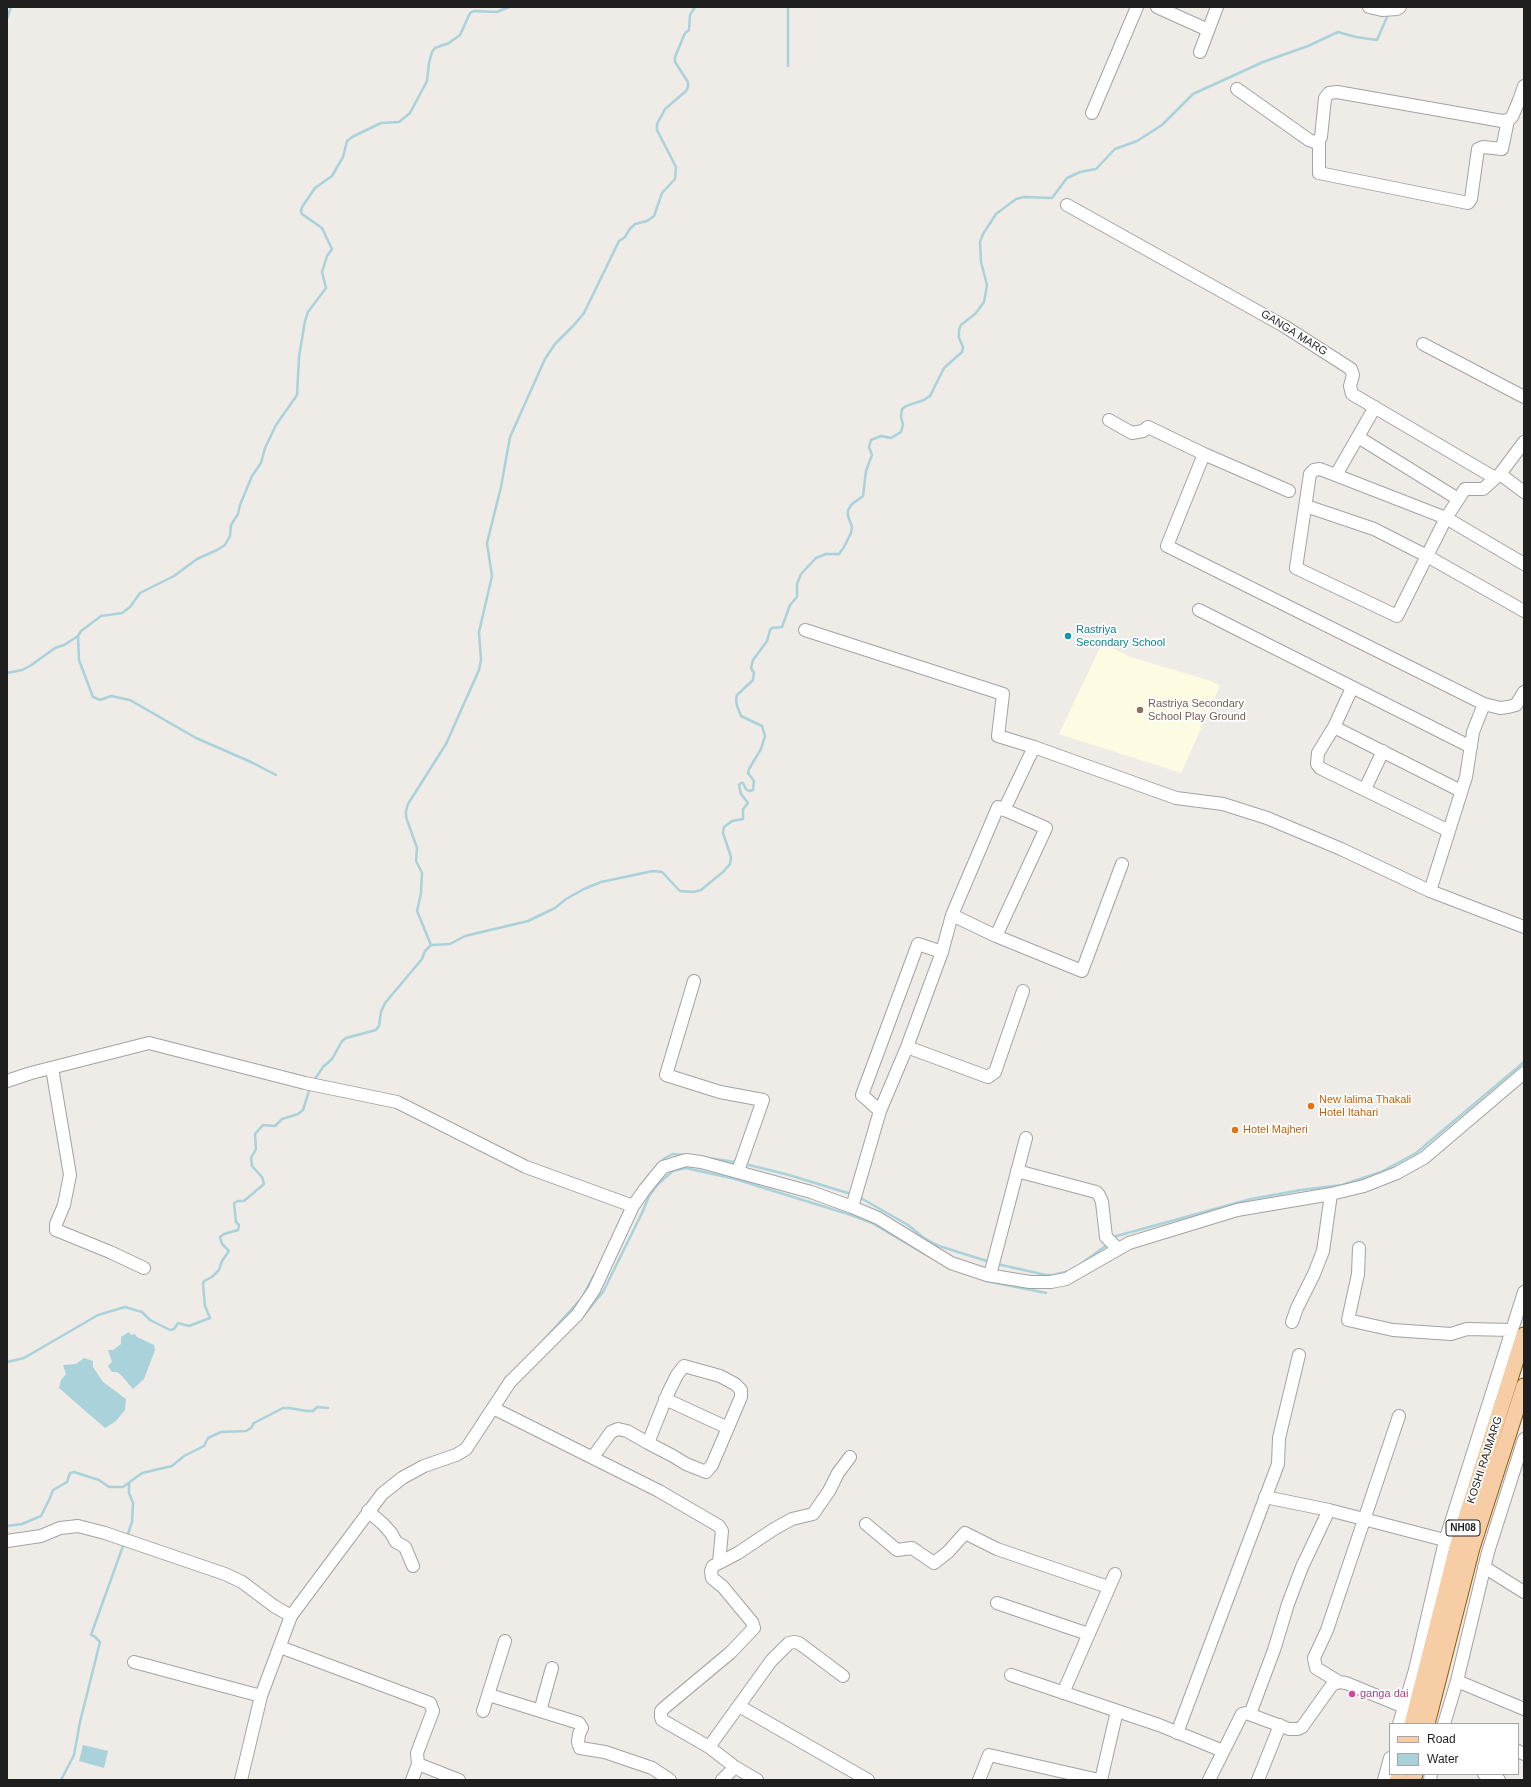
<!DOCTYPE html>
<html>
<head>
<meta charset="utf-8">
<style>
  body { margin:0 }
  #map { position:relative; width:1531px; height:1787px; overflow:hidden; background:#efebe6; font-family:Arial,sans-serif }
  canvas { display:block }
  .frame { position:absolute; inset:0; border:8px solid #1f1f1f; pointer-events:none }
  .legend { position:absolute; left:1389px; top:1723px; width:130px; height:52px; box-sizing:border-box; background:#fff; border:1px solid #a5a5a5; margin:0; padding:5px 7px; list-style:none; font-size:12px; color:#1f1f1f }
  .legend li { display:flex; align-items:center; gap:8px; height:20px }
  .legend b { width:20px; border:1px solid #a5a5a5 }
</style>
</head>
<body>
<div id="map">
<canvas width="1531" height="1787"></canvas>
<div class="frame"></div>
<ul class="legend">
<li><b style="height:5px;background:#f6cda4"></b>Road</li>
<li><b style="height:11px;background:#a9d2da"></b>Water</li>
</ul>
</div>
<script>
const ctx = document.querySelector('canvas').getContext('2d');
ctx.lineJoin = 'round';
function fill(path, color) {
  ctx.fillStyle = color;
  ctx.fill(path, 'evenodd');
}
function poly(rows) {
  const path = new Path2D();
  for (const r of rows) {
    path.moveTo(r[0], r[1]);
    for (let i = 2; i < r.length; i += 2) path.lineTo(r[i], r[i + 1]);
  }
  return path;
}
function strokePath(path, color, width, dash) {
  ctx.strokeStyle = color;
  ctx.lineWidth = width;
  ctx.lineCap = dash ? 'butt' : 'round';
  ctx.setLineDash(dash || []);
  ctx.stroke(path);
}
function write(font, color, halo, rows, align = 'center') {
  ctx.font = font + ' Arial,sans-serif';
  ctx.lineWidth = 3.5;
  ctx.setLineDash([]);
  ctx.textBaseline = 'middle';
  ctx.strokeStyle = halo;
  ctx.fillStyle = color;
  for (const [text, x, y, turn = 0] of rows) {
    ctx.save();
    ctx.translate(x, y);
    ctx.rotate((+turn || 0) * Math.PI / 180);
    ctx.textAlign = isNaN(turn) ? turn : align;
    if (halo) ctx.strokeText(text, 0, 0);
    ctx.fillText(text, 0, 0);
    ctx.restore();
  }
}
const education = poly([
  [1102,643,1131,657,1211,681,1220,686,1181,773,1059,734]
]);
const water = poly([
  [129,1332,131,1335,135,1334,137,1337,154,1345,155,1350,144,1379,133,1389,121,1375,117,1372,112,1372,108,1366,112,1362,108,1350,113,1350,121,1344,121,1337],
  [84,1358,93,1361,93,1367,103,1382,126,1399,125,1410,116,1421,105,1428,59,1388,61,1380,66,1374,63,1365,76,1364],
  [83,1745,108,1751,104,1768,79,1761]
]);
const stream = poly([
  [788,7,788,66],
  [7,19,11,7],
  [78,636,79,660,93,697,100,700,111,696,130,700,196,738,251,762,276,775],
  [7,673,22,670,30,666,55,648,64,645,78,636,81,631,101,616,122,613,130,607,140,593,174,576,197,559,217,550,225,545,230,536,231,525,238,514,240,505,252,476,261,463,265,448,276,425,297,395,299,357,305,321,308,312,326,288,322,272,327,256,332,249,322,228,302,214,301,211,302,207,315,188,332,176,343,157,347,141,352,137,381,123,399,122,410,113,427,81,429,63,432,52,435,48,449,43,460,35,470,13,474,11,497,12,509,7],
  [431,945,417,911,421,893,422,873,416,861,417,848,406,817,406,811,408,804,446,744,479,670,481,660,479,632,492,576,487,543,501,487,510,437,545,359,555,344,574,325,584,313,619,241,625,237,629,230,635,224,647,221,654,216,662,193,675,179,676,167,657,130,657,124,665,109,686,91,688,87,688,82,675,62,675,57,685,33,689,30,690,15,695,7],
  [313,1082,323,1067,332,1059,342,1041,346,1038,376,1030,379,1026,381,1012,385,1003,422,959,425,951,431,945,450,944,465,936,528,921,555,908,566,899,584,889,601,882,653,871,662,872,680,891,693,892,701,890,723,872,730,864,731,857,723,833,724,827,732,821,743,819,743,809,748,803,741,794,739,785,741,783,743,783,746,789,749,791,753,790,754,781,748,773,749,769,761,749,765,736,762,726,741,716,737,706,736,699,737,695,753,680,754,673,751,668,753,660,767,641,770,630,772,628,782,627,790,605,797,597,797,584,801,574,816,558,826,554,839,554,844,547,851,533,852,527,848,516,848,510,852,504,863,496,866,471,872,455,869,447,871,440,881,436,891,438,901,432,903,425,901,417,902,409,906,406,924,400,930,396,944,368,962,352,963,347,959,338,959,330,961,325,976,313,984,302,987,285,981,262,980,242,983,234,996,214,1016,199,1024,197,1052,198,1067,178,1080,172,1096,169,1115,149,1137,141,1162,125,1193,94,1263,62,1308,46,1338,32,1356,37,1377,40,1387,17,1387,13],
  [708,1158,735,1162],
  [661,1162,665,1158,673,1154,685,1155],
  [745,1164,789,1175,851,1194],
  [641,1185,649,1175],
  [859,1197,908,1225,924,1238,939,1246,990,1262],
  [1113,1237,1251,1199,1301,1190,1342,1185,1381,1172,1416,1153,1524,1062],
  [1082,1263,1107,1245],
  [997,1264,1046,1275,1053,1275,1069,1271],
  [986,1281,1046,1293],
  [584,1294,594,1275],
  [584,1315,603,1292,642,1213,649,1196,658,1184,673,1171,686,1168,735,1179,851,1215,872,1223,928,1256],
  [541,1343,579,1301],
  [7,1362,24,1358,98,1315,125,1307,142,1312,150,1320,170,1330,174,1329,178,1323,189,1326,210,1318,205,1306,203,1284,204,1281,212,1277,219,1270,222,1261,229,1251,222,1244,220,1237,224,1234,238,1230,239,1225,236,1222,234,1203,238,1201,244,1201,264,1184,262,1177,252,1166,251,1158,256,1149,255,1134,263,1125,275,1126,282,1119,298,1114,303,1110,310,1088],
  [7,1526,22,1524,41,1516,50,1498,53,1490,67,1482,70,1473,74,1472,99,1480,109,1487,123,1487,142,1473,172,1466,184,1456,204,1446,208,1438,221,1432,246,1431,251,1428,254,1423,283,1408,289,1408,307,1411,313,1411,317,1407,328,1408],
  [127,1537,132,1522,133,1503,129,1493,129,1483],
  [61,1780,74,1755,80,1722,100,1642,94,1636,91,1635,123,1546]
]);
const minor = poly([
  [1157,7,1208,30],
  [1369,7,1382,10,1397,9,1400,7],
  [1200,52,1217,7],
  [1524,86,1520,98,1524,100],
  [1237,89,1309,140,1314,142,1319,140,1321,137,1325,98,1329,93,1337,92,1502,121,1508,120,1512,117,1520,98],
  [1092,113,1137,7],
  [1319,140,1319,173,1468,203,1471,199,1478,149,1483,147,1502,149,1508,120],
  [1067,205,1284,326,1351,369,1353,375,1350,386,1352,394,1495,478],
  [1423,344,1524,397],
  [1109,420,1132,433,1143,431,1148,427,1204,454],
  [1358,437,1458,499],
  [1524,442,1500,474,1483,489,1465,489,1446,518,1397,616,1296,568,1310,474,1314,470,1320,469,1446,518,1524,564],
  [1500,474,1524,492],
  [1336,475,1375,407],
  [1289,491,1204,454,1167,546,1484,704,1500,708,1508,707,1516,705,1524,692],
  [1306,506,1374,529,1427,556,1524,611],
  [1199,610,1471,747],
  [805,630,1003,694,998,736,1034,747,1176,798,1223,804,1267,818,1341,849,1430,891,1524,927],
  [1352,688,1334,727,1318,753,1317,764,1320,768,1449,831],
  [1334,727,1461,791],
  [1365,789,1383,751],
  [1004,810,1034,747],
  [1430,891,1466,777,1473,732,1484,704],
  [996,936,1082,971,1122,864],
  [942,952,952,915,998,807,1046,828,996,936,952,915],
  [694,981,666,1075,720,1092,763,1100,738,1171],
  [907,1047,988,1077,995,1072,1023,991],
  [52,1068,70,1175,64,1205,56,1224,56,1230,110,1252,144,1268],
  [7,1081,31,1073,149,1043,305,1083,397,1102,526,1167,633,1206],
  [1017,1171,1096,1192,1099,1195,1102,1202,1106,1237,1118,1249],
  [852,1207,880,1111,862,1095,918,944,942,952,907,1047,880,1111],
  [1359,1248,1358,1274,1348,1320,1393,1330,1451,1334,1467,1329,1512,1330],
  [990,1275,1026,1138],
  [1292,1322,1297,1308,1314,1274,1323,1251,1331,1194],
  [665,1399,726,1427],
  [493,1408,659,1491,719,1526,722,1531,719,1563,713,1566,711,1571,712,1578,723,1587,752,1622,754,1628,730,1653,664,1708,661,1711,661,1717,662,1720,709,1747,735,1767,757,1780],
  [593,1457,611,1432,618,1429,627,1431,648,1443,673,1456,686,1464,706,1472,712,1465,741,1397,741,1390,735,1384,720,1376,684,1366,677,1375,668,1393,648,1443],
  [1265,1497,1329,1510,1452,1542],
  [368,1511,383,1524,391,1533,396,1542,405,1547,413,1566],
  [866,1524,897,1550,912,1548,934,1563,948,1552,965,1533,997,1549,1108,1587],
  [7,1541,41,1536,60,1528,78,1526,105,1533,225,1574,242,1582,274,1606,291,1616],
  [719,1563,738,1553,774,1529,792,1519,813,1514,829,1491,838,1473,850,1457],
  [1484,1567,1524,1592],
  [997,1603,1088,1634],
  [280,1647,430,1703,433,1711,417,1753,418,1764],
  [134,1662,261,1696],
  [1011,1675,1159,1725,1223,1751],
  [1457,1681,1524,1709],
  [1339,1682,1316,1668,1314,1658,1327,1630,1399,1416],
  [1063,1693,1115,1574],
  [489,1695,579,1723,582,1728,579,1734,578,1742,580,1748,605,1752,652,1768,670,1780],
  [739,1706,868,1780],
  [483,1711,505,1641],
  [540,1711,552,1668],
  [1250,1714,1274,1650,1288,1604,1302,1567,1329,1510],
  [1399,1724,1415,1670,1445,1541,1524,1292],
  [1444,1724,1457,1681,1488,1552,1524,1439],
  [1177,1733,1278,1464,1279,1438,1299,1355],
  [709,1747,771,1661,789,1643,794,1642,799,1643,843,1676],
  [1518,1751,1524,1754],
  [1484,1774,1499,1780],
  [241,1780,261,1696,291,1616,382,1494,402,1478,424,1466,456,1455,466,1449,510,1382,577,1315,594,1290,633,1206,645,1189,663,1167,686,1160,701,1162,811,1192,852,1207,878,1218,951,1263,987,1275,1030,1282,1051,1282,1066,1279,1129,1243,1237,1210,1331,1194,1364,1186,1397,1173,1424,1158,1524,1073],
  [412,1780,418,1764,459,1780],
  [722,1780,735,1767],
  [979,1780,989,1755,1099,1780],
  [1101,1780,1117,1711],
  [1209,1780,1242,1714,1246,1713,1289,1729,1298,1729,1302,1727,1332,1685,1339,1682,1346,1683,1404,1707],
  [1258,1780,1280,1725],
  [1384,1780,1390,1758],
  [1430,1780,1431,1774]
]);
const major = poly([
  [1412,1724,1458,1544,1524,1335],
  [1427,1724,1472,1548,1524,1386],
  [1398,1780,1399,1774],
  [1413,1780,1415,1774]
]);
const markers = [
  [1068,636,4,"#0f9aa8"],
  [1140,710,4,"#8d6e63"],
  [1311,1106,4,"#e8710a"],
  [1235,1130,4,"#e8710a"],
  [1352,1694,4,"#d1479c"]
];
const shields = [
  [1463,1528,34]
];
const shieldNames = [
  ["NH08",1463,1528]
];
const streetNames = [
  ["GANGA MARG",1294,333,32],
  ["KOSHI RAJMARG",1485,1460,-72]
];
const cultureNames = [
  ["Rastriya",1076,630],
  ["Secondary School",1076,643]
];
const educationNames = [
  ["Rastriya Secondary",1148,704],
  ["School Play Ground",1148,717]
];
const foodNames = [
  ["New lalima Thakali",1319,1100],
  ["Hotel Itahari",1319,1113],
  ["Hotel Majheri",1243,1130]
];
const hotelNames = [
  ["ganga dai",1360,1694]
];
fill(education, '#fdfbe1');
fill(water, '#a9d2da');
strokePath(stream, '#a9d2da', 2.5);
strokePath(minor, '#a3a3a3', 14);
strokePath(major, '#915b09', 17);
strokePath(minor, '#fff', 12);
strokePath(major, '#f6cda4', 15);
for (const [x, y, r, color] of markers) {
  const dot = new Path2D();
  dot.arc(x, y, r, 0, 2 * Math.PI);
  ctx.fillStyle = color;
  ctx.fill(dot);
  strokePath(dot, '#fff', 1.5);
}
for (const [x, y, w] of shields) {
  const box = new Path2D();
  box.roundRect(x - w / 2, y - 8, w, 16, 3);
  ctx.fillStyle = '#fff';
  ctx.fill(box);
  strokePath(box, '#1f1f1f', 1);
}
write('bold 10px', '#1f1f1f', null, shieldNames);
write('11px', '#1f1f1f', '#fff', streetNames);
write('11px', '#0d838f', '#fff', cultureNames, 'left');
write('11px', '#785e54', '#fff', educationNames, 'left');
write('11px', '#c56008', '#fff', foodNames, 'left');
write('11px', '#b23c85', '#fff', hotelNames, 'left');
</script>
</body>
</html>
